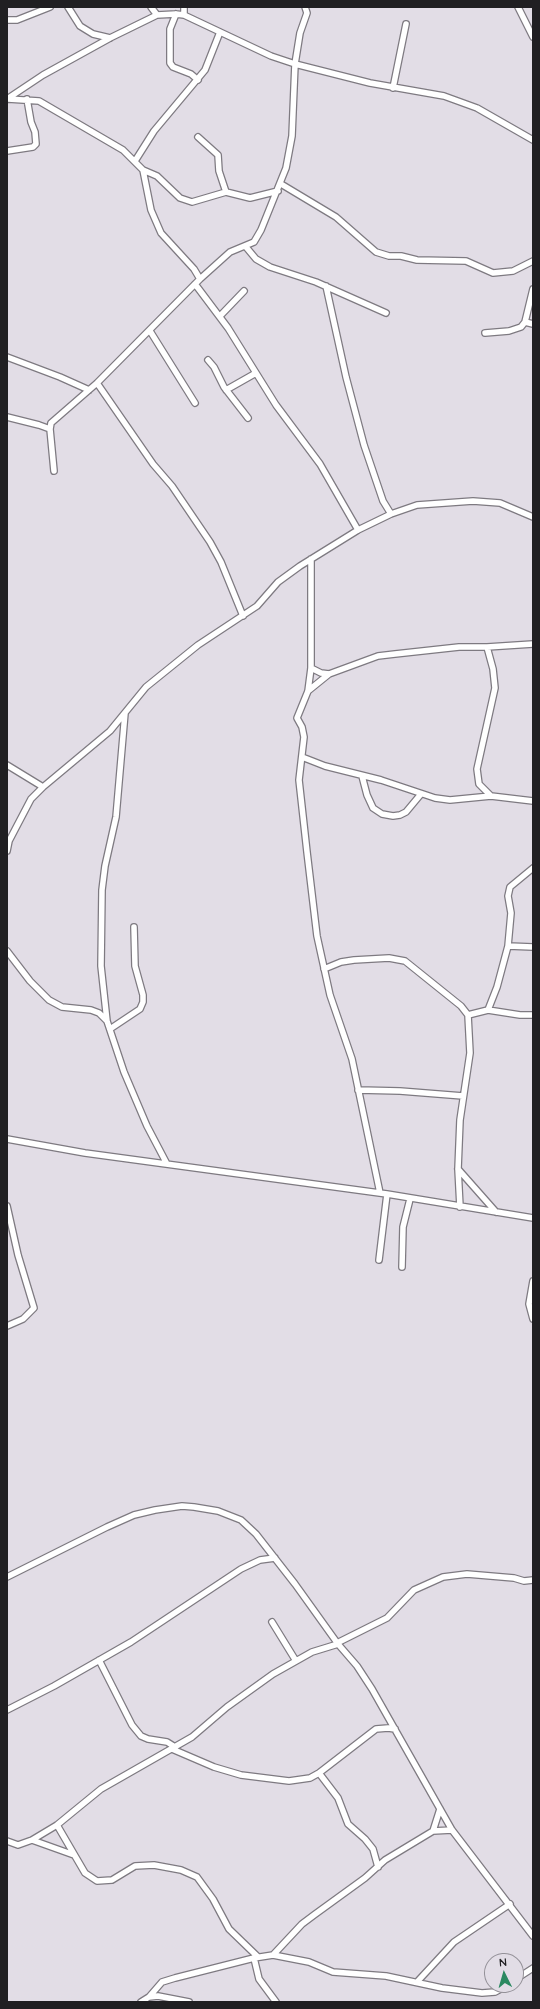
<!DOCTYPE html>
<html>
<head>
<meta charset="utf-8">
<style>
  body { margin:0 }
  #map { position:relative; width:540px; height:2009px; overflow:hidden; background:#e2dde6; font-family:Quicksand,sans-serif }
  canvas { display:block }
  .frame { position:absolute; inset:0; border:8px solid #201f22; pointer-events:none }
  .north { position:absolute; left:484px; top:1953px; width:40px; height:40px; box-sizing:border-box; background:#e2dde6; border:1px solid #949198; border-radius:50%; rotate:355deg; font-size:11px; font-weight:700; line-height:16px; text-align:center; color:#201f22 }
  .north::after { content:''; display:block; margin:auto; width:14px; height:18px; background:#2b8961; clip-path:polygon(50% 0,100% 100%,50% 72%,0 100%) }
</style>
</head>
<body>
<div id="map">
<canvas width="540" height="2009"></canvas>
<div class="frame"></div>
<div class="north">N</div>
</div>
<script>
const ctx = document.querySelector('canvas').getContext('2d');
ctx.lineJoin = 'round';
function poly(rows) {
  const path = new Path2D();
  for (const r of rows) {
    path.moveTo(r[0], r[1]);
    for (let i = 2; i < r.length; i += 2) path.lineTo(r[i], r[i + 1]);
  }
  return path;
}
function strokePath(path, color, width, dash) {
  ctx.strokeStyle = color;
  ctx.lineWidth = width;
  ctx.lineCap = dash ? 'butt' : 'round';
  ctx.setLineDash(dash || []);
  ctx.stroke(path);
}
const street = poly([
  [68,7,80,26,93,34,110,38],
  [151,7,157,15],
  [518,7,533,37],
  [176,14,170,29,170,63,173,67,191,74,198,80],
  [184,15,184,7],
  [7,20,17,20,50,7],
  [393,88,406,24],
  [7,99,43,75,110,38,157,15,176,14,184,15,271,56,295,64,370,83,444,96,477,108,533,140],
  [8,99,39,101,123,150,143,170,151,210,161,233,194,269,200,279],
  [198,137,218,155,219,171,226,192],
  [7,151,33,147,36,144,35,132,31,122,27,99],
  [135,161,154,131,205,70,220,32],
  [143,170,157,176,180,198,192,202,226,192,250,198,278,191],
  [281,184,336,217,376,252,389,256,401,256,417,260,466,261,493,273,513,271,533,261],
  [246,247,256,259,270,267,316,282,386,313],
  [195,284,228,328,276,405,320,464,358,530],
  [326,286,346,377,364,445,383,501,391,514],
  [220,316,244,291],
  [525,322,533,324],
  [150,331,195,403],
  [485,333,509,331,521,327,525,322,533,289],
  [7,357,60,377,89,390],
  [208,360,214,367,224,387,248,418],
  [97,383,153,464,172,486,210,542,221,562,243,616],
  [226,390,256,373],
  [7,417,39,425,50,429],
  [54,471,50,429,51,423,97,383,200,279,230,252,254,242,261,230,286,168,292,136,295,64,300,33,307,13,305,7],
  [311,559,311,668,308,691,297,718,302,727,304,737,299,780,307,852,317,936,330,995,352,1059,380,1193],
  [487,647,493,669,495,688,477,769,479,784,491,796],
  [311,668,321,673,329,674,378,656,395,654,459,647,487,647,533,644],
  [308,691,329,674],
  [302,757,325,766,381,780,435,798,450,800,491,796,533,801],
  [7,765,43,787],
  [362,776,367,795,373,808,382,814,393,816,400,815,406,812,421,794],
  [7,851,9,841,31,799,43,787,110,731,146,687,198,645,257,606,278,582,300,566,358,530,391,514,417,505,473,501,500,503,533,517],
  [508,946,533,947],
  [7,951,30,981,49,1000,62,1007,91,1010,99,1013,107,1021,124,1072,147,1126,167,1164],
  [324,969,341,962,354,960,389,958,405,961,461,1006,468,1015,470,1053,460,1120,458,1169,460,1207],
  [488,1010,497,987,508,946,511,913,508,896,510,887,533,868],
  [468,1015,488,1010,520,1015,533,1015],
  [107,1021,101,966,102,890,105,866,116,817,125,713],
  [110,1029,140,1009,143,1002,143,995,135,966,134,927],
  [358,1090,400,1091,463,1096],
  [7,1139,85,1153,387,1194,533,1218],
  [458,1169,496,1212],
  [7,1206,18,1255,34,1308,23,1319,7,1326],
  [379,1260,387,1194],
  [402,1267,403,1227,410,1199],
  [533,1281,529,1304,533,1319],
  [7,1577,107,1527,134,1515,155,1510,182,1506,194,1507,218,1511,241,1520,256,1534,295,1584,338,1644,357,1666,372,1689,452,1830,533,1936],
  [272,1622,296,1661],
  [337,1643,387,1618,414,1590,443,1577,467,1574,514,1578,524,1581,533,1580],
  [99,1660,132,1725,141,1736,148,1739,167,1742,175,1747],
  [7,1710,54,1686,131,1642,241,1569,260,1560,275,1558],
  [172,1749,214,1767,241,1775,289,1781,310,1778,319,1773,376,1729,388,1728,395,1729],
  [319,1773,338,1798,348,1824,365,1839,373,1849,378,1867],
  [57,1825,85,1873,97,1881,112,1880,135,1866,154,1865,181,1870,197,1877,213,1899,229,1929,258,1957],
  [433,1831,452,1830],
  [32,1840,74,1855],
  [7,1841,18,1845,32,1840,57,1825,101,1789,192,1737,227,1707,273,1674,312,1652,338,1644],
  [273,1955,302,1924,314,1915,365,1878,385,1860,433,1831,440,1809],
  [254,1958,259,1979,276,2002],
  [516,1979,533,1968],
  [417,1982,454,1942,510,1904],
  [149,1997,162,1982,175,1978,254,1958,273,1955,309,1962,333,1972,386,1976,442,1988,482,1993,495,1992,508,1985],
  [141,2002,149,1997,158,1996,189,2002]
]);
strokePath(street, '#7e7a81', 8);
strokePath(street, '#fff', 5.5);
</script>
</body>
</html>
